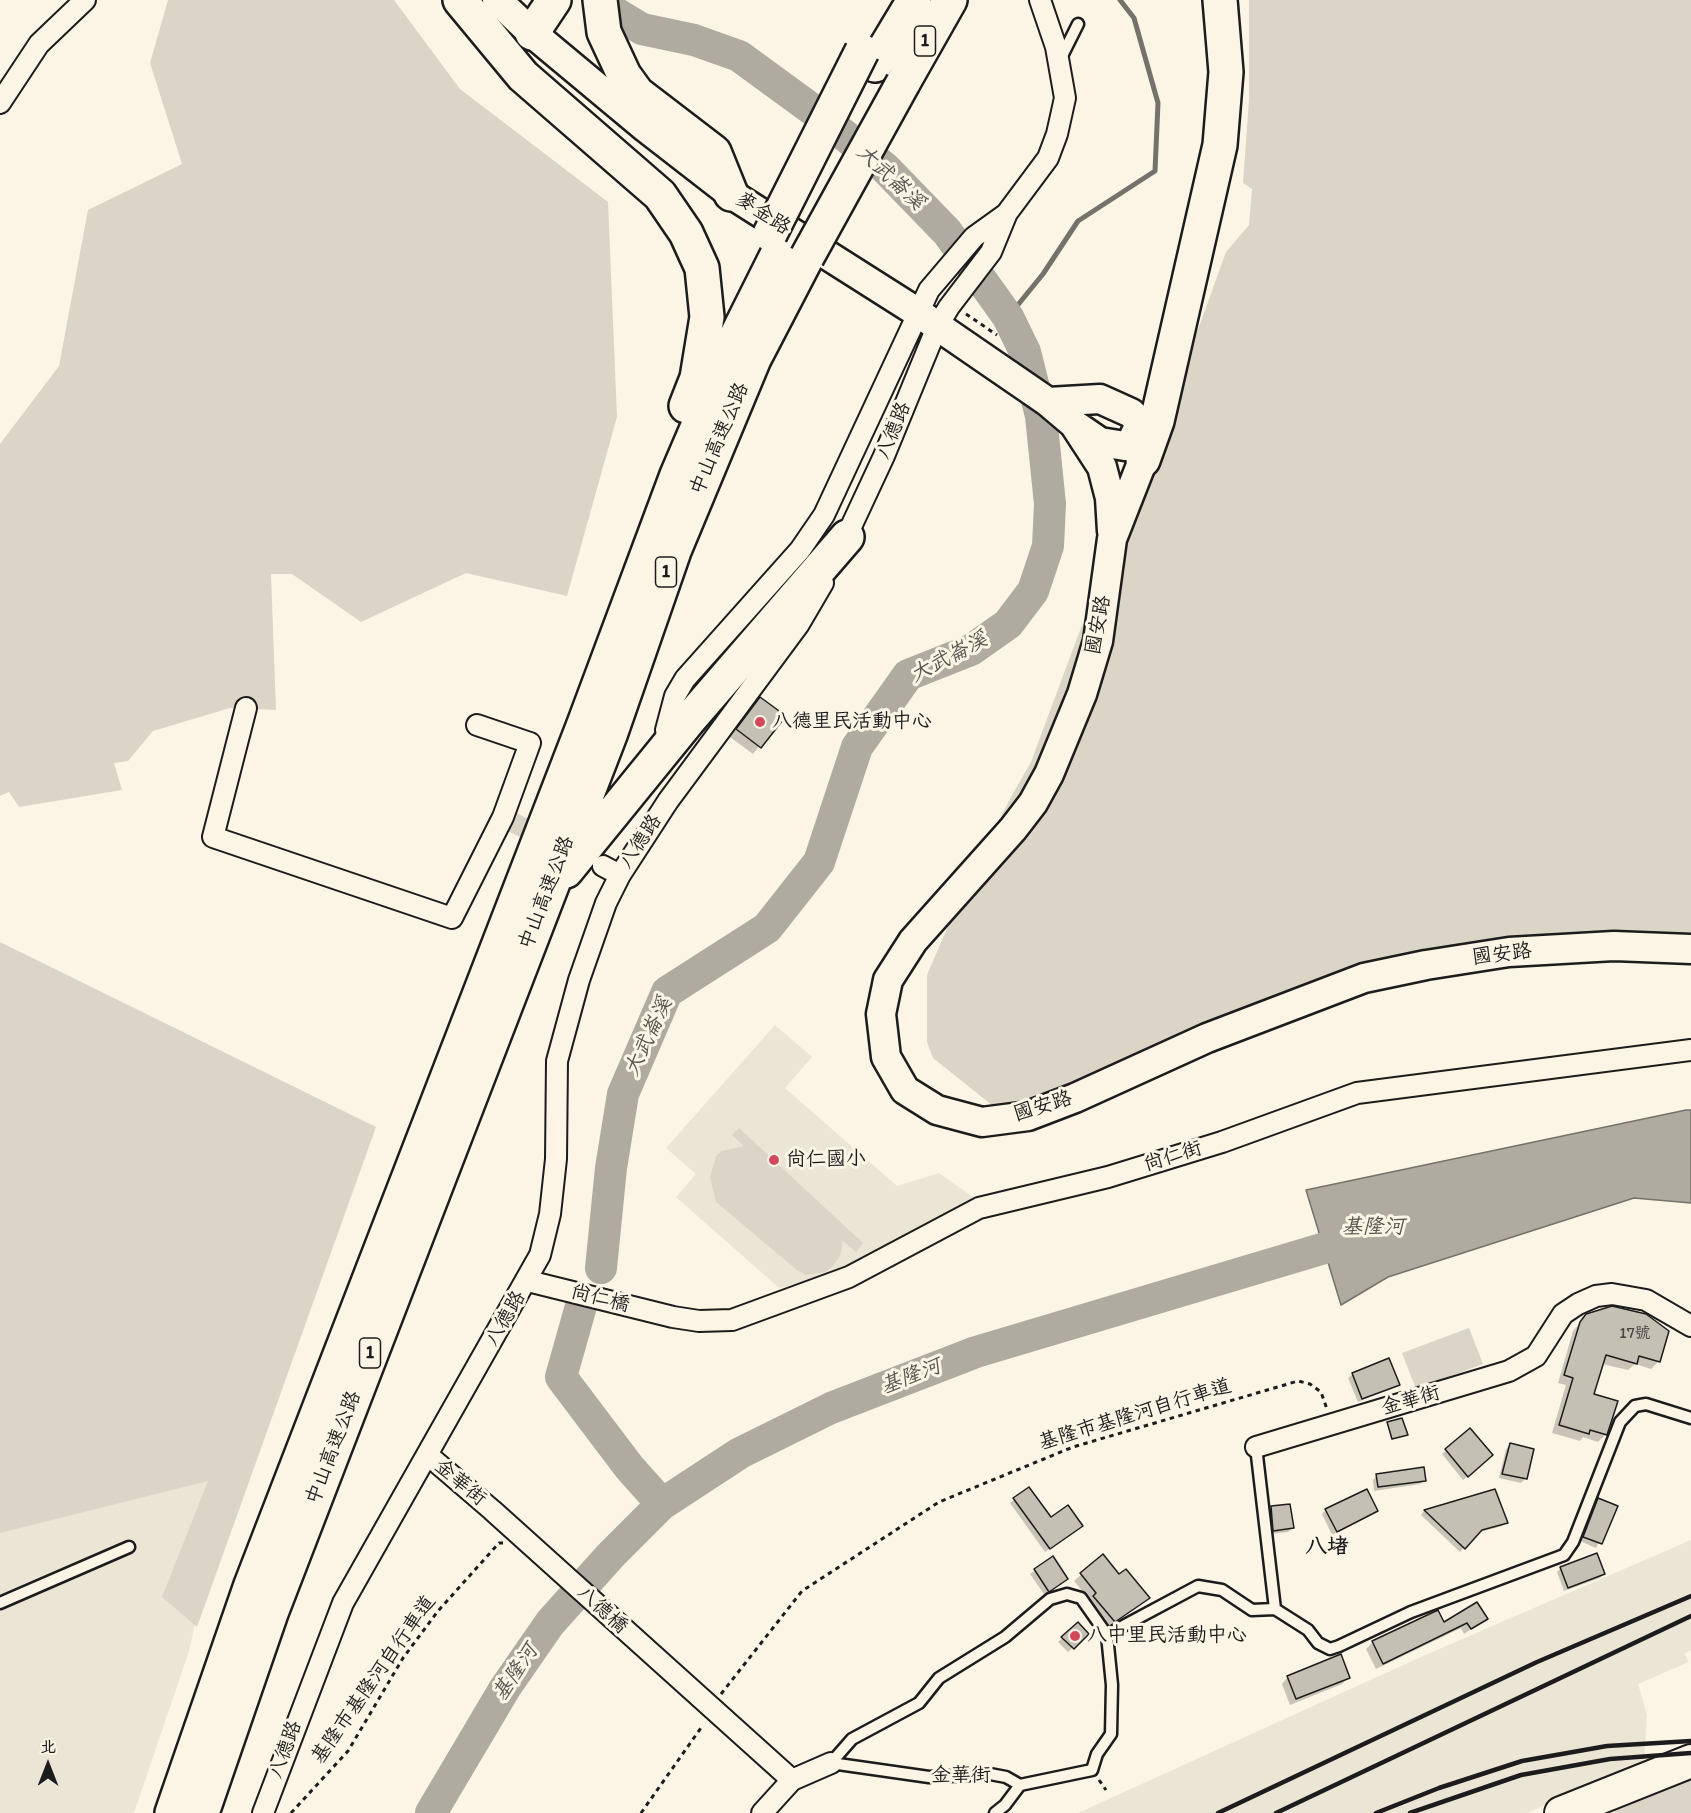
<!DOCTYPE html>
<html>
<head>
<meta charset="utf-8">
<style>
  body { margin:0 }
  #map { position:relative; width:1691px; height:1813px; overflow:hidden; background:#fcf5e5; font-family:Itim,"LXGW WenKai TC",sans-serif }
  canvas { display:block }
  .north { position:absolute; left:18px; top:1735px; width:60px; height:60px; -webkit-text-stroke:4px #fcf5e5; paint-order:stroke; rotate:0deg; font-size:16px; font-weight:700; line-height:24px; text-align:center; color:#1c1c1c }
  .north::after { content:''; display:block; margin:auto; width:21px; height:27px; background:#1c1c1c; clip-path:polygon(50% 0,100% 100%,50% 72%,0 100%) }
</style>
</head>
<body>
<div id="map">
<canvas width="1691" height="1813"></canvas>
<div class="north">北</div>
</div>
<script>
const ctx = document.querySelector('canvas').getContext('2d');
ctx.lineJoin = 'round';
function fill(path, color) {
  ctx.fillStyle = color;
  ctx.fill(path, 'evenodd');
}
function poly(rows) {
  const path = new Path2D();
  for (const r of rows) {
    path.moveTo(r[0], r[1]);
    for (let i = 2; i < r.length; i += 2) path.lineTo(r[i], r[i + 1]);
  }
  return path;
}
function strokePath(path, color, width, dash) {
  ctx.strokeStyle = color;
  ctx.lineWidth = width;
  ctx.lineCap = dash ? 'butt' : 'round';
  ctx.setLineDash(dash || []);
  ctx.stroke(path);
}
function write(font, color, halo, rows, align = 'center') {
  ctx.font = font + ' Itim,"LXGW WenKai TC",sans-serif';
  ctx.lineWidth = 6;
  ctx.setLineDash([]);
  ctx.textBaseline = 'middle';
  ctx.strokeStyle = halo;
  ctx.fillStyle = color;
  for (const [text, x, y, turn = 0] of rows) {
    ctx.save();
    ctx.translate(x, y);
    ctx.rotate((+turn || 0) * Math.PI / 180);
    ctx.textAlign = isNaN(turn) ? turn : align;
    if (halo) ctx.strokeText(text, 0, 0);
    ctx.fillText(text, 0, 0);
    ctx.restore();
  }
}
const built = poly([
  [775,1025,812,1057,785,1088,897,1186,939,1173,980,1202,843,1273,779,1288,676,1197,696,1174,666,1148],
  [235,1441,189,1651,134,1813,0,1813,0,1450],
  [1691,1540,1691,1650,1685,1654,1689,1662,1638,1684,1647,1715,1644,1762,1527,1813,1078,1813,1423,1656]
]);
const green = poly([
  [168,0,394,0,460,89,608,202,617,417,567,596,466,573,361,622,292,574,271,574,276,710,230,708,153,731,128,761,114,763,122,790,19,807,9,792,0,796,0,444,59,366,88,210,182,164,150,63],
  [1249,0,1691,0,1691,935,1556,936,1386,959,1062,1102,993,1106,933,1058,927,1042,927,975,964,889,1011,797,1031,762,1079,633,1161,432,1226,252,1249,225,1252,189,1243,183,1249,100],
  [0,942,376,1127,197,1627,162,1597,208,1481,0,1533],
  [739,1128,863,1243,856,1252,843,1241,840,1256,832,1267,825,1272,806,1275,797,1270,716,1202,710,1177,716,1156,722,1151,744,1146,732,1135],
  [1469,1328,1483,1364,1416,1389,1402,1353],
  [1691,1774,1691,1813,1616,1813,1611,1808]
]);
const water = poly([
  [1686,1110,1691,1110,1691,1203,1634,1198,1388,1277,1341,1305,1306,1190,1686,1110]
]);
const shadow = poly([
  [760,699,783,716,753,754,730,737],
  [1612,1308,1659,1361,1651,1369,1635,1364,1628,1370,1602,1364,1593,1395,1606,1434,1598,1442,1583,1437,1580,1441,1552,1433,1566,1385,1558,1383,1573,1331,1587,1315],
  [1353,1374,1398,1384,1358,1402,1348,1378],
  [1388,1424,1404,1436,1391,1440],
  [1470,1430,1487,1459,1463,1480,1442,1454],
  [1510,1445,1525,1479,1521,1483,1499,1478,1506,1449],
  [1377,1475,1424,1480,1420,1484,1374,1491,1373,1480],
  [1029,1489,1050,1520,1077,1530,1045,1552,1010,1503],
  [1493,1491,1506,1522,1502,1526,1477,1533,1460,1552,1421,1515,1424,1511],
  [1599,1500,1616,1507,1596,1548,1580,1541],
  [1271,1508,1292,1528,1288,1532,1270,1534,1267,1512],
  [1326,1510,1376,1510,1332,1535,1322,1514],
  [1103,1556,1119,1576,1148,1598,1107,1628,1087,1603,1090,1600,1074,1581],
  [1052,1558,1062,1583,1044,1594,1030,1574],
  [1561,1568,1604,1574,1600,1578,1564,1591,1557,1572],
  [1437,1612,1443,1624,1486,1619,1464,1634,1461,1628,1376,1669,1366,1649,1373,1642],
  [1078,1624,1087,1634,1068,1652,1058,1642],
  [1288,1677,1349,1677,1342,1684,1290,1705,1282,1684]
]);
const stream = poly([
  [1008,317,1043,274,1078,221,1155,171,1158,103,1134,18,1120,0]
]);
const river = poly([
  [600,0,604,6,642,29,694,40,739,56,813,110,885,168,947,232,1008,317,1025,352,1041,416,1050,504,1048,546,1033,591,1008,624,971,650,908,675,857,747,819,862,767,928,667,992,623,1094,611,1168,601,1268],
  [581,1306,561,1377,629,1467,662,1504],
  [431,1813,505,1688,550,1623,610,1556,662,1504,740,1453,831,1408,976,1352,1365,1236]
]);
const building = poly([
  [760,697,786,716,761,748,736,729,760,697],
  [1612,1306,1646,1314,1669,1331,1660,1362,1639,1356,1637,1364,1606,1355,1594,1394,1618,1401,1607,1435,1590,1430,1589,1434,1559,1425,1573,1378,1564,1375,1580,1322,1586,1314,1612,1306],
  [1389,1358,1400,1385,1362,1399,1352,1373,1389,1358],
  [1402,1418,1408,1435,1392,1439,1387,1422,1402,1418],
  [1470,1428,1493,1455,1468,1477,1445,1449,1470,1428],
  [1510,1443,1534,1449,1527,1479,1502,1474,1510,1443],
  [1424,1467,1426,1481,1378,1487,1376,1474,1424,1467],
  [1029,1487,1051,1517,1068,1505,1083,1526,1050,1549,1013,1498,1029,1487],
  [1367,1489,1378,1511,1337,1532,1325,1509,1367,1489],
  [1495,1489,1508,1523,1482,1530,1465,1549,1424,1510,1495,1489],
  [1598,1498,1618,1506,1602,1544,1583,1537,1598,1498],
  [1290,1504,1294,1528,1273,1531,1271,1506,1290,1504],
  [1597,1553,1605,1574,1568,1588,1560,1567,1597,1553],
  [1103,1554,1119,1574,1126,1569,1150,1598,1115,1622,1093,1596,1096,1593,1080,1573,1103,1554],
  [1053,1556,1068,1579,1049,1592,1034,1569,1053,1556],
  [1477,1602,1488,1619,1471,1629,1467,1623,1383,1664,1372,1641,1438,1610,1444,1622,1477,1602],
  [1078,1622,1089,1634,1074,1649,1061,1637,1078,1622],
  [1341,1654,1350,1678,1296,1699,1287,1676,1341,1654]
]);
const streetTunnel = poly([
  [510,821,549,840]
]);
const path = poly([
  [966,314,997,335],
  [721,1694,802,1591,939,1502,1073,1447,1298,1381,1310,1384,1321,1392,1327,1409],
  [1099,1780,1106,1790],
  [291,1813,348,1751,403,1658,438,1611,499,1543,503,1543],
  [641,1813,703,1725]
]);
const lane = poly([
  [1061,58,1078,24],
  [1256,1447,1275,1609],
  [0,1603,129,1547],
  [831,1763,929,1777,990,1774,1006,1777,1020,1785,1092,1770,1097,1754,1111,1734,1112,1685,1107,1635,1125,1625,1198,1586,1222,1590,1252,1610,1275,1609,1308,1630,1318,1643,1330,1649,1339,1646,1411,1612,1564,1555,1573,1542,1620,1422,1635,1406,1646,1404,1691,1418],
  [831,1763,852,1739,919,1703,939,1678,1005,1637,1050,1599,1067,1594,1081,1598,1107,1635],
  [995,1813,1005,1805,1020,1785]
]);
const street = poly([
  [0,103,39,44,85,0],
  [842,546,884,456,937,327,949,307,991,252,1007,213,1048,158,1057,134,1065,98,1056,47,1040,0],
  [246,708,213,837,452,918,503,817,530,743,477,725],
  [666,730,675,696,685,679,800,550,824,515,929,290,974,237,1006,214],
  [603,866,620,875],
  [528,1281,673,1317,699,1321,732,1320,849,1277,979,1208,1108,1177,1222,1142,1357,1093,1691,1050],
  [1256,1447,1509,1371,1536,1356,1563,1314,1578,1304,1596,1296,1612,1294,1646,1300,1691,1326],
  [429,1456,492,1510,792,1780],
  [263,1813,343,1603,540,1255,550,1214,556,1159,557,1061,579,980,606,903,620,875,668,801,799,624,823,583],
  [762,1813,792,1780,831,1763]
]);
const secondary = poly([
  [497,0,532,33,646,128,731,194,917,312,1048,402,1074,424,1102,467,1110,498,1112,531],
  [1048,402,1100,399,1131,413,1137,419,1144,438,1143,460,1112,539,1098,641,1082,694,1049,774,1033,803,1013,829,913,941,888,980,881,1014,886,1057,905,1090,937,1110,982,1122,1028,1116,1075,1098,1207,1038,1364,978,1426,965,1509,952,1614,946,1691,949],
  [1078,427,1100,442,1125,446,1132,441,1138,428,1137,419]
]);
const primary = poly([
  [1561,1813,1691,1761]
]);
const highway = poly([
  [460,0,523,76,660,195,686,233,702,268,707,317,697,378,686,406],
  [600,0,604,32,624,75,637,93,714,152,731,194],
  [532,33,554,0],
  [875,65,914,0],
  [903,83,950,0],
  [1143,460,1157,421,1220,145,1226,72,1220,0],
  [566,871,688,721,847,537],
  [172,1813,251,1585,584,724,677,475,737,335,782,245],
  [202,1813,271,1613,610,735,674,551,754,359,807,257]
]);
const rail = poly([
  [1218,1813,1537,1662,1691,1596],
  [1276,1813,1691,1616],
  [1376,1813,1439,1788,1522,1761,1607,1746,1691,1741],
  [1410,1813,1521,1775,1610,1759,1691,1753]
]);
const highwayBridge = poly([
  [770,234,862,51],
  [807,257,903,83]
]);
const markers = [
  [760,722,6,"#d1495b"],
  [774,1160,6,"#d1495b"],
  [1075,1636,6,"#d1495b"]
];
const numberNames = [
  ["17號",1635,1334]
];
const shields = [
  [925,41,21],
  [666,572,21],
  [370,1353,21]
];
const shieldNames = [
  ["1",925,41],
  ["1",666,572],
  ["1",370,1353]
];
const streetNames = [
  ["麥金路",763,214,33],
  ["八德路",894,431,-68],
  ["中山高速公路",720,439,-67],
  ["國安路",1099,625,-79],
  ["八德路",641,842,-57],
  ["中山高速公路",547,893,-69],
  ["國安路",1502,955,-7],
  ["國安路",1043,1107,-17],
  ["尚仁街",1173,1157,-17],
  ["尚仁橋",600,1299,14],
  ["八德路",506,1319,-60],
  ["金華街",1411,1401,-16],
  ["基隆市基隆河自行車道",1135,1415,-17],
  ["中山高速公路",334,1448,-69],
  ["金華街",460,1483,40],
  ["八德橋",602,1610,42],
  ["基隆市基隆河自行車道",374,1680,-55],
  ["八德路",286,1750,-70],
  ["金華街",961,1776]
];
const poiNames = [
  ["八德里民活動中心",772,722],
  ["尚仁國小",786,1160],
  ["八中里民活動中心",1087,1636]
];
const waterNames = [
  ["大武崙溪",890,178,43],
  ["大武崙溪",949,658,-28],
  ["大武崙溪",649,1037,-65],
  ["基隆河",1373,1228],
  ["基隆河",911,1377,-21],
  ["基隆河",516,1673,-56]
];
const quarterNames = [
  ["八堵",1327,1547]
];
fill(built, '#ebe5d6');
fill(green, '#dbd5c8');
fill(water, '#b0aba1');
strokePath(water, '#75726c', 1.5);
fill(shadow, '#0003');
strokePath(stream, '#75726c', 5);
strokePath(river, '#b0aba1', 32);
fill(building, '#c4c0b3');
strokePath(building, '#1c1c1c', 1.5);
strokePath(streetTunnel, '#dad4c7', 20, [20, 10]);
strokePath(lane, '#1c1c1c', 15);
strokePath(street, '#1c1c1c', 24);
strokePath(secondary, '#1c1c1c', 33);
strokePath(primary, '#1c1c1c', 36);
strokePath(highway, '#1c1c1c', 38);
strokePath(path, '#1c1c1c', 3, [4.5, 4.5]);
strokePath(lane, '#fcf5e5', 10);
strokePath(street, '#fcf5e5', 20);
strokePath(secondary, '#fcf5e5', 28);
strokePath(primary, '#fcf5e5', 32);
strokePath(highway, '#fcf5e5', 33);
strokePath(rail, '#1c1c1c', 4.5);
strokePath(highwayBridge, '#1c1c1c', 38, []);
strokePath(highwayBridge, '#fcf5e5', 33);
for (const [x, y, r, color] of markers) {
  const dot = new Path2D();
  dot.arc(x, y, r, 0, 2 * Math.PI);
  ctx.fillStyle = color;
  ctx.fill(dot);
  strokePath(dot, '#fcf5e5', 2);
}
write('16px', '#464542', null, numberNames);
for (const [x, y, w] of shields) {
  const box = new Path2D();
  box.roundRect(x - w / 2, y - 15, w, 30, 4.5);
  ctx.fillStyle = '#fcf5e5';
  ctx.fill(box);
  strokePath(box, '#1c1c1c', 1.5);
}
write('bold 18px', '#1c1c1c', null, shieldNames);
write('20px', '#1c1c1c', '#fcf5e5', streetNames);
write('20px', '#1c1c1c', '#fcf5e5', poiNames, 'left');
write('italic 21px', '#575551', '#fcf5e5', waterNames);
write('bold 22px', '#1c1c1c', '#fcf5e5', quarterNames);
</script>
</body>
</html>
